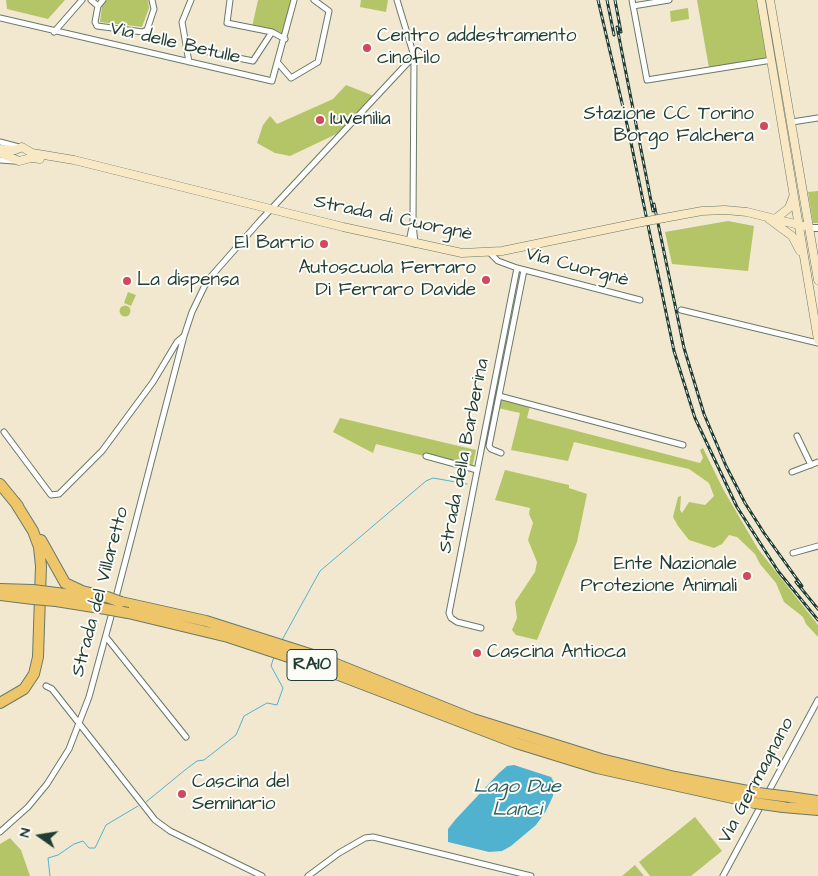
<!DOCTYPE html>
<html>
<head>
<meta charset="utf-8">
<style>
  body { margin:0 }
  #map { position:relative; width:818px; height:876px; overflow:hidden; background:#f1e8cf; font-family:"Architects Daughter",sans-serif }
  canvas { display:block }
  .north { position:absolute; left:15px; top:811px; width:50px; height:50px; -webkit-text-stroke:4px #fdfcf7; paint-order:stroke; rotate:283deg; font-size:14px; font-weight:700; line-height:20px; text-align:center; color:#1f3d34 }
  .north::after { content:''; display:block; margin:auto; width:18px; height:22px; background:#1f3d34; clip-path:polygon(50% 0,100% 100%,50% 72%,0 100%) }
</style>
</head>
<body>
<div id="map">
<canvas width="818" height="876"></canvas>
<div class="north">N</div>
</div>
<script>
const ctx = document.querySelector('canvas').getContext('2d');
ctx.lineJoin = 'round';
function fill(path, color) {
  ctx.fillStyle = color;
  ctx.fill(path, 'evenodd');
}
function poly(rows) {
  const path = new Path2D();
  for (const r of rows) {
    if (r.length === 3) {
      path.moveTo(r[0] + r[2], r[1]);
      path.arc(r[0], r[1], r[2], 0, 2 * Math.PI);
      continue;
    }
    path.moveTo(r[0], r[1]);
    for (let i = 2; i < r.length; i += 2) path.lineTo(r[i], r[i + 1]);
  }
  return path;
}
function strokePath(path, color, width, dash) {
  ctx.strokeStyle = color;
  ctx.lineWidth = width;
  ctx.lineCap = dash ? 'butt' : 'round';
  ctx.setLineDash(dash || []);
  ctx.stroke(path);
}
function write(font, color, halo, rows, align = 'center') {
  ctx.font = font + ' "Architects Daughter",sans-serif';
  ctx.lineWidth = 4;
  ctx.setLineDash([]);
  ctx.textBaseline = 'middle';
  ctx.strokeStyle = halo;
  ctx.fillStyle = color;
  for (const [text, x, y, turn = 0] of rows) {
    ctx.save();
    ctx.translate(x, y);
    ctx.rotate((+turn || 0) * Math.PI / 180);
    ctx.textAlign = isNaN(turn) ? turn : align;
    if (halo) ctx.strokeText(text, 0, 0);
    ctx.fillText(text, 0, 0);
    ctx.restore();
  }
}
const green = poly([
  [6,0,65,0,48,19,7,9],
  [107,0,148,0,149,8,142,27,100,22,102,6],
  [258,0,291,0,284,34,252,27],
  [361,0,388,0,386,12,360,7],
  [697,0,759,0,769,58,709,68],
  [688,8,689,19,671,22,670,11],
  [346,85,374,96,347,129,290,156,275,153,257,143,263,125,270,116,277,124,333,99],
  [818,191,818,223,813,223,808,192],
  [728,221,754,226,748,271,672,264,665,232],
  [128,292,136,295,131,306,124,303],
  [125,311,5.5],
  [500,399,530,406,527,418,700,463,703,458,700,450,703,448,723,489,758,549,818,625,818,637,806,624,803,617,784,602,776,583,760,564,755,554,737,537,729,535,722,544,714,548,689,540,678,526,673,517,678,497,681,496,680,510,682,513,689,502,705,505,714,496,709,483,689,469,574,442,568,461,511,450,520,413,498,408],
  [340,418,476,450,472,468,376,444,373,453,333,432],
  [505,470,569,485,569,488,587,494,577,542,537,640,516,635,512,630,517,618,515,602,535,572,537,562,528,540,533,523,529,514,530,508,495,500],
  [695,817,722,851,691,876,650,876,639,862],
  [10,838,21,850,30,876,0,876,0,844],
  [635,865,644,876,622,876]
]);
const water = poly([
  [514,765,551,777,554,782,553,796,546,811,536,825,511,846,502,851,489,852,448,842,448,829,455,820,499,773,507,766]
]);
const stream = poly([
  [282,640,320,571,426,481,433,478,467,484],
  [146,802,185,770,197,761,204,760,236,735,244,716,267,703,277,705,283,688,271,666,274,657],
  [50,876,48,858,58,855,74,844,83,841,89,848,95,848,106,825,138,806]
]);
const minor = poly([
  [91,0,98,6],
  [103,0,98,6,95,22,97,26,143,32,147,30,154,9,152,0],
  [230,0,227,23,272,32],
  [397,0,414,56,413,222,409,242],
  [632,0,647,80,772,60],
  [633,6,669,0],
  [0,18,272,81,294,0],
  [54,32,82,0],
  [204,51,253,61,272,32,285,39],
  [189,62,182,22,191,0],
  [278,63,291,78,318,62,329,11,314,0],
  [792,122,818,118],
  [0,142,19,147],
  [0,160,14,161],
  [413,223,415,244],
  [490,253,498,261,517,268,640,300],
  [681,310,818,343],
  [499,396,683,445],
  [4,432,51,495,59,494,102,451,153,382,177,342,184,336],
  [797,436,811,465],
  [501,453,491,449,489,446,524,270],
  [426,456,477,470],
  [792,472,818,462],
  [793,553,818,546],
  [115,601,184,336,192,312,207,281,259,222,414,56],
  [481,628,457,622,451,618,449,613,517,268],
  [106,637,186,737],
  [46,686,52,689,155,820,170,831,262,876],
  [0,832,28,807,47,784,69,749,89,697,113,609],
  [308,876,339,853,365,838,373,837,531,876],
  [723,876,818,700]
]);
const tertiary = poly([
  [809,228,818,228]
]);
const secondary = poly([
  [761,0,818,340],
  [770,0,818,280],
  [0,149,15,150,22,147,32,153,74,160,343,227,462,253,502,251,642,222],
  [0,153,19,161,31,158,40,159],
  [664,218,702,211,725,210,747,212,803,226],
  [769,219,792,236,800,251],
  [775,219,789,208,793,197]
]);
const motorway = poly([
  [0,484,18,506],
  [41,540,65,583,82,591,107,597],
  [0,589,33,590],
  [57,593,86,597],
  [0,595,33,599],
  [56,601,106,609],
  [121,602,206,621,316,656,473,719,601,759,675,777,758,793],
  [128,613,228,637,310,664,516,743,597,768,755,803],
  [0,703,24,689,34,674,38,657,41,566,39,547,33,531,15,502],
  [790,797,818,801],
  [783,807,818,810]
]);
const rail = poly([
  [598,0,629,133,674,351,695,418,737,507,778,571,818,620],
  [607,0,614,35],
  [615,0,621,32],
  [617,27,653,211],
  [654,204,684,348,704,414,726,466,745,503,764,533,802,586],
  [796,582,818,609]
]);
const secondaryBridge = poly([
  [642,222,664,218]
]);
const motorwayBridge = poly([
  [33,590,57,593],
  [107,597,121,602],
  [33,599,56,601],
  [106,609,128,613],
  [758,793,790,797],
  [755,803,783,807]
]);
const markers = [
  [367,48,5,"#d1495b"],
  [320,120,5,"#d1495b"],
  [764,126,5,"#d1495b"],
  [324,244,5,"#d1495b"],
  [486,280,5,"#d1495b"],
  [127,281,5,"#d1495b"],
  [747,576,5,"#d1495b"],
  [477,653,5,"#d1495b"],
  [182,794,5,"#d1495b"]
];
const shields = [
  [312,665,50]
];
const shieldNames = [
  ["RA10",312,665]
];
const poiNames = [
  ["Centro addestramento",377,37],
  ["cinofilo",377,59],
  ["Stazione CC Torino",754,115,"right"],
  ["Borgo Falchera",754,137,"right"],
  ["Iuvenilia",330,120],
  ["El Barrio",314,244,"right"],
  ["Autoscuola Ferraro",476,269,"right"],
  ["Di Ferraro Davide",476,291,"right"],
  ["La dispensa",137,281],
  ["Ente Nazionale",737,565,"right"],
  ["Protezione Animali",737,587,"right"],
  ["Cascina Antioca",487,653],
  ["Cascina del",192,783],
  ["Seminario",192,805]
];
const streetNames = [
  ["Via delle Betulle",175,44,13],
  ["Strada di Cuorgnè",393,219,12],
  ["Via Cuorgnè",577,268,15],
  ["Strada della Barberina",465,456,-79],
  ["Strada del Villaretto",101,592,-75],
  ["Via Germagnano",757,781,-62]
];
const waterNames = [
  ["Lago Due",517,788],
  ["Lanci",517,811]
];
fill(green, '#b4c568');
fill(water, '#51b2d0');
strokePath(stream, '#51b2d0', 1);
strokePath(minor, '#68796a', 7);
strokePath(tertiary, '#68796a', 8);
strokePath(secondary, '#68796a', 9);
strokePath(motorway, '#68796a', 12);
strokePath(minor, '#fff', 5);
strokePath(tertiary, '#fff', 6);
strokePath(secondary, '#f8e8c3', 8);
strokePath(motorway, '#eec569', 10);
strokePath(rail, '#1f3d34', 3);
strokePath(rail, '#fdfcf7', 1, [4]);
strokePath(secondaryBridge, '#68796a', 9, []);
strokePath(motorwayBridge, '#68796a', 12, []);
strokePath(secondaryBridge, '#f8e8c3', 8);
strokePath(motorwayBridge, '#eec569', 10);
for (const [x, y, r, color] of markers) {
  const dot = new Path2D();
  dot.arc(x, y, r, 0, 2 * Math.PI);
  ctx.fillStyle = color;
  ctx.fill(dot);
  strokePath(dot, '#fdfcf7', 2);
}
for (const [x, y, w] of shields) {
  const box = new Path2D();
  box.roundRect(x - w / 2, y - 15.5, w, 31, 4);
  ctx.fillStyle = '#fdfcf7';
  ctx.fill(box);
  strokePath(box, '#1f3d34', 1);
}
write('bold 18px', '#1f3d34', null, shieldNames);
write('19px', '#1f3d34', '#fdfcf7', poiNames, 'left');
write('19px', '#1f3d34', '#fdfcf7', streetNames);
write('italic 20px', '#2e6063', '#fdfcf7', waterNames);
</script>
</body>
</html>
